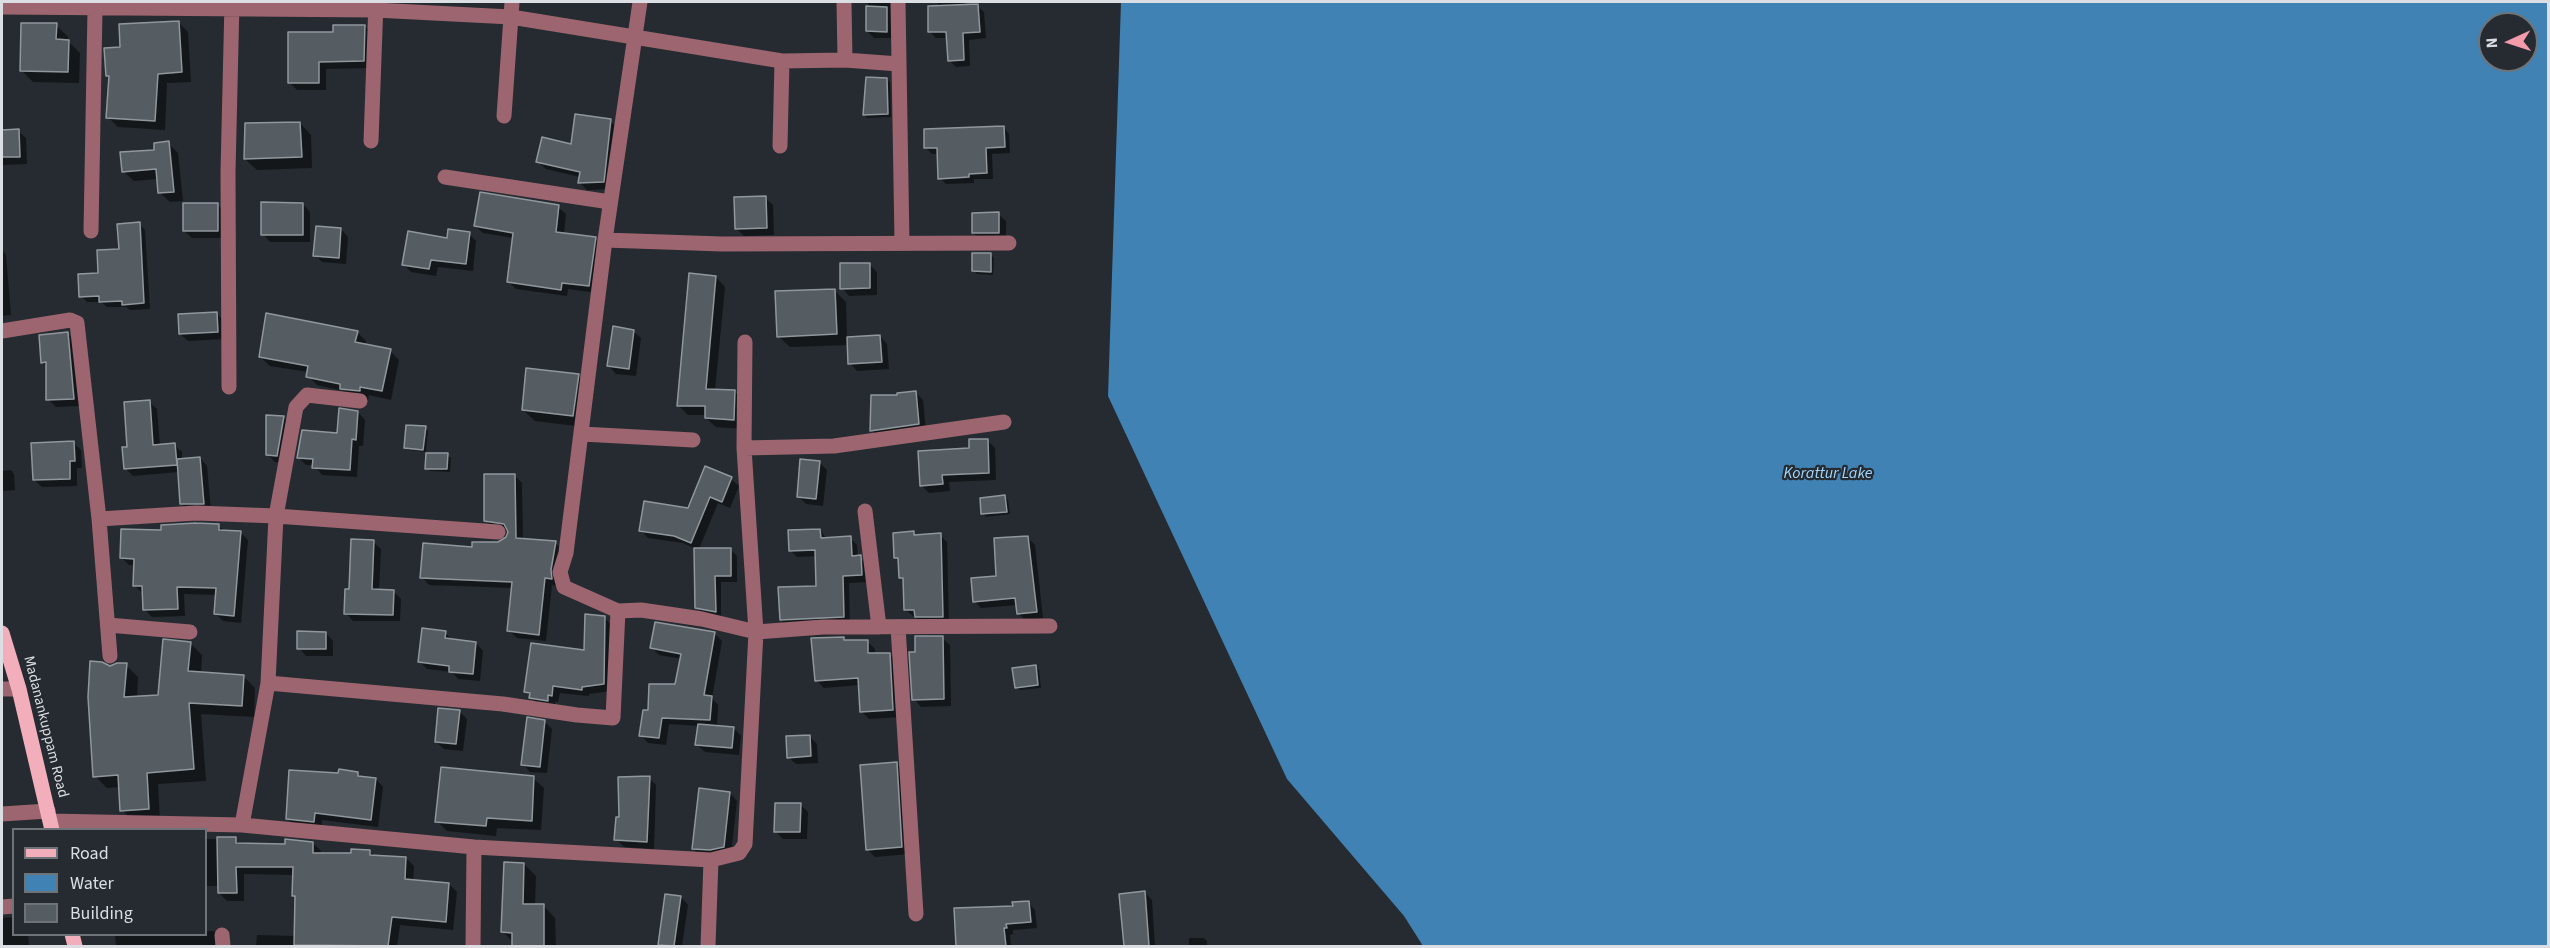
<!DOCTYPE html>
<html>
<head>
<meta charset="utf-8">
<style>
  body { margin:0 }
  #map { position:relative; width:2550px; height:948px; overflow:hidden; background:#252b30; font-family:"Source Sans 3",sans-serif }
  canvas { display:block }
  .frame { position:absolute; inset:0; border:3px solid #dbdfe3; pointer-events:none }
  .legend { position:absolute; left:12px; top:828px; width:195px; height:108px; box-sizing:border-box; background:#252b30; border:2px solid #6e7378; margin:0; padding:8px 10px; list-style:none; font-size:18px; color:#dbdfe3 }
  .legend li { display:flex; align-items:center; gap:12px; height:30px }
  .legend b { width:30px; border:2px solid #6e7378 }
  .north { position:absolute; left:2478px; top:12px; width:60px; height:60px; box-sizing:border-box; background:#252b30; border:2px solid #6e7378; border-radius:50%; rotate:267deg; font-size:16px; font-weight:700; line-height:24px; text-align:center; color:#dbdfe3 }
  .north::after { content:''; display:block; margin:auto; width:21px; height:27px; background:#f39aab; clip-path:polygon(50% 0,100% 100%,50% 72%,0 100%) }
</style>
</head>
<body>
<div id="map">
<canvas width="2550" height="948"></canvas>
<div class="frame"></div>
<ul class="legend">
<li><b style="height:8px;background:#f3aebb"></b>Road</li>
<li><b style="height:16px;background:#4082b3"></b>Water</li>
<li><b style="height:16px;background:#555c62"></b>Building</li>
</ul>
<div class="north">N</div>
</div>
<script>
const ctx = document.querySelector('canvas').getContext('2d');
ctx.lineJoin = 'round';
function fill(path, color) {
  ctx.fillStyle = color;
  ctx.fill(path, 'evenodd');
}
function poly(rows) {
  const path = new Path2D();
  for (const r of rows) {
    path.moveTo(r[0], r[1]);
    for (let i = 2; i < r.length; i += 2) path.lineTo(r[i], r[i + 1]);
  }
  return path;
}
function strokePath(path, color, width, dash) {
  ctx.strokeStyle = color;
  ctx.lineWidth = width;
  ctx.lineCap = dash ? 'butt' : 'round';
  ctx.setLineDash(dash || []);
  ctx.stroke(path);
}
function write(font, color, halo, rows, align = 'center') {
  ctx.font = font + ' "Source Sans 3",sans-serif';
  ctx.lineWidth = 4.5;
  ctx.setLineDash([]);
  ctx.textBaseline = 'middle';
  ctx.strokeStyle = halo;
  ctx.fillStyle = color;
  for (const [text, x, y, turn = 0] of rows) {
    ctx.save();
    ctx.translate(x, y);
    ctx.rotate((+turn || 0) * Math.PI / 180);
    ctx.textAlign = isNaN(turn) ? turn : align;
    if (halo) ctx.strokeText(text, 0, 0);
    ctx.fillText(text, 0, 0);
    ctx.restore();
  }
}
const water = poly([
  [1121,2,2548,2,2548,946,1423,946,1404,916,1287,779,1108,396],
  [2490,24,2526,24,2526,60,2490,60]
]);
const shadow = poly([
  [868,2,892,2,893,38,874,38,867,31],
  [938,2,965,2,966,7,977,6,984,12,986,38,969,40,970,66,956,67,949,60,948,38,936,38,929,31,938,8],
  [178,22,188,32,191,82,167,83,165,130,118,127,108,117,110,79,107,76,122,49],
  [56,25,68,37,68,41,80,53,79,83,33,82,21,70],
  [365,26,372,34,371,68,326,69,326,90,297,90,290,83,334,34],
  [887,79,890,82,891,117,867,118,864,114],
  [610,121,618,128,611,189,587,190,579,182,580,177,546,169,538,162,572,145],
  [300,123,311,135,312,168,257,170,245,159],
  [1003,127,1009,134,1010,153,992,154,993,179,974,179,974,183,946,184,940,178,939,154,932,154,926,148],
  [2,131,18,131,26,138,27,164,2,165],
  [168,143,178,153,183,201,170,202,159,192,158,179,134,181,123,171],
  [765,198,773,205,774,235,744,236,736,228],
  [217,204,225,212,225,238,192,238,184,231],
  [303,204,310,212,310,242,270,242,263,234],
  [558,207,566,214,564,234,595,239,602,246,596,293,568,289,567,296,516,289,509,282,514,238,483,233,475,226],
  [998,214,1006,221,1006,240,981,240,973,233],
  [139,224,145,230,150,309,130,310,126,307,107,307,101,302,87,302,81,296,120,251],
  [341,229,348,237,346,264,322,262,315,255],
  [469,234,476,241,473,271,438,267,436,276,411,272,403,264,448,240],
  [2,250,6,255,11,315,2,316],
  [991,254,994,258,993,275,977,274,973,270],
  [869,264,877,272,877,295,849,296,842,288],
  [716,277,725,287,715,390,734,391,744,401,744,429,716,427,706,418,706,415,688,415,678,405],
  [834,290,846,302,847,338,880,336,887,344,889,369,857,371,850,363,849,345,790,347,778,336],
  [216,313,224,321,225,339,188,341,180,334],
  [633,331,641,338,636,376,616,374,609,366],
  [357,332,366,341,365,345,390,351,399,360,391,400,369,395,368,400,351,398,344,391,317,385,308,376,308,372,270,366,260,357],
  [68,334,75,341,81,406,56,407,48,399,47,367,42,362],
  [578,375,589,387,584,427,535,421,523,410],
  [916,393,923,400,926,431,879,438,872,430,899,397],
  [149,402,157,409,160,446,174,445,182,452,182,460,200,458,207,466,211,511,189,511,182,504,179,472,133,476,125,468],
  [358,412,365,420,363,446,359,446,357,477,322,475,314,465,306,465,298,457,338,434],
  [268,417,284,418,291,425,284,463,275,462,267,454],
  [425,428,428,431,426,452,409,450,405,447],
  [987,440,995,448,996,480,949,482,950,491,929,493,921,485],
  [73,443,81,450,82,468,77,468,77,486,42,487,34,480],
  [447,455,451,458,450,472,430,471,427,468],
  [819,462,827,470,823,506,806,504,798,496],
  [11,470,14,474,15,490,2,491,2,471],
  [514,475,522,483,523,540,555,543,563,550,558,586,552,585,546,641,517,638,509,631,513,588,429,585,422,577,473,549,498,543,508,538,509,531,493,528,486,521],
  [731,479,739,486,730,508,718,503,699,549,731,550,737,556,737,582,721,582,721,618,703,614,697,607,696,549,683,543,648,538,641,530,689,510],
  [1005,497,1008,500,1010,514,986,517,983,513],
  [218,525,225,532,240,532,248,540,241,623,223,621,215,613,217,595,184,594,185,616,152,617,144,609,142,593,135,586,135,565,129,565,122,558,163,531],
  [820,530,827,539,850,538,857,545,858,557,867,564,868,582,849,583,850,624,788,627,781,620,818,587,817,556,797,557,790,550],
  [894,534,940,535,947,542,949,623,923,623,905,610,905,582,900,577,900,561,896,557],
  [1028,538,1035,545,1043,618,1025,620,1018,613,1017,605,981,608,974,601,998,577],
  [373,542,381,549,379,591,393,591,401,599,400,621,353,621,346,613,350,590],
  [604,617,611,625,611,691,589,694,589,696,560,693,558,702,555,702,555,707,538,705,526,691,585,652],
  [326,633,333,641,333,656,306,656,299,648],
  [445,633,454,641,476,643,483,651,480,681,458,679,452,672,427,669,420,662],
  [714,633,722,641,712,698,718,705,717,727,734,728,741,736,739,755,705,752,697,745,699,726,669,724,666,745,648,743,641,735,650,712,676,686,682,659,659,655,651,647],
  [844,638,847,642,867,641,875,649,875,655,889,654,897,662,900,717,869,719,861,711,860,685,824,688,817,681],
  [942,638,950,645,951,706,921,707,914,699,917,653],
  [190,643,202,655,201,674,243,676,255,688,254,717,201,714,206,781,158,784,160,821,134,822,122,810,120,787,107,788,95,776,110,667,126,665,138,677,137,698,159,696],
  [1035,667,1039,670,1041,688,1020,690,1016,687],
  [459,711,467,719,463,751,444,749,436,742],
  [545,722,552,729,547,773,530,772,523,764],
  [809,736,817,744,818,763,796,764,788,757],
  [896,763,904,771,909,854,875,857,868,850],
  [357,773,362,778,376,779,383,787,378,827,322,820,321,829,295,826,288,819,340,775],
  [533,778,544,788,541,830,497,828,496,836,447,831,437,821],
  [649,778,656,785,654,849,624,847,616,839,620,819],
  [730,793,737,801,731,854,701,856,693,849],
  [801,805,808,812,807,839,783,839,775,831],
  [206,839,235,839,241,845,313,843,321,851,320,854,352,855,369,851,375,856,406,858,414,866,413,881,449,884,457,892,453,930,400,925,397,946,256,946,257,935,296,936,297,898,294,895,294,875,244,874,244,901,227,901,219,893,219,886,206,886],
  [524,864,536,876,535,905,543,905,555,918,556,946,513,946,513,942,503,932],
  [1145,893,1152,900,1155,946,1122,946],
  [681,897,688,905,682,946,662,946,659,944],
  [1028,902,1035,910,1037,928,1013,930,1013,934,1010,935,1011,946,958,946,956,909,1014,907],
  [14,917,14,934,28,934,29,946,2,946,2,918],
  [206,931,214,931,221,938,220,946,116,946,115,934,206,934],
  [1189,938,1204,938,1207,941,1207,946,1189,946]
]);
const building = poly([
  [978,4,980,32,963,33,964,60,948,61,946,32,928,32,928,6,978,4],
  [866,6,887,7,887,32,866,31,866,6],
  [179,21,182,72,158,74,155,121,106,118,109,76,106,76,104,48,120,47,119,24,179,21],
  [21,23,57,23,56,39,69,40,68,72,20,71,21,23],
  [333,25,365,25,364,61,319,62,319,83,288,83,288,32,333,32,333,25],
  [866,77,887,78,888,114,863,115,866,77],
  [575,114,611,119,604,182,578,183,580,172,536,162,542,137,571,144,575,114],
  [300,122,302,157,244,159,245,123,300,122],
  [1004,126,1005,147,986,148,987,173,969,174,969,177,938,179,937,148,924,148,924,129,1004,126],
  [19,129,20,157,2,157,2,130,19,129],
  [169,141,174,192,158,193,156,169,122,172,120,152,154,150,154,143,169,141],
  [480,192,559,205,556,232,596,237,589,286,562,283,561,290,507,282,513,233,474,226,480,192],
  [766,196,767,228,735,229,734,197,766,196],
  [261,202,303,203,303,235,261,235,261,202],
  [183,203,218,203,218,231,183,231,183,203],
  [999,212,999,233,972,233,972,213,999,212],
  [140,222,144,303,122,305,122,301,99,302,99,296,79,297,78,274,98,273,97,250,119,249,117,224,140,222],
  [316,226,341,228,339,258,313,256,316,226],
  [448,229,470,232,466,264,431,260,429,269,402,265,408,231,447,238,448,229],
  [972,253,991,253,991,272,972,271,972,253],
  [840,263,870,263,870,288,840,289,840,263],
  [689,273,716,276,706,389,735,390,734,420,705,418,705,406,677,406,689,273],
  [835,289,837,334,777,337,775,291,835,289],
  [217,312,218,332,179,334,178,314,217,312],
  [266,313,358,331,355,342,391,349,382,391,360,387,360,391,340,389,340,384,306,377,308,366,259,357,266,313],
  [613,326,634,330,629,369,607,366,613,326],
  [68,332,74,399,46,400,46,362,41,363,39,335,68,332],
  [880,335,882,362,848,364,847,337,880,335],
  [526,368,579,374,573,416,522,410,526,368],
  [916,391,919,424,870,431,871,395,897,395,897,393,916,391],
  [150,400,153,445,175,443,177,465,124,469,122,447,127,447,124,402,150,400],
  [339,408,358,411,356,440,352,439,350,470,312,468,313,459,297,458,302,430,337,433,339,408],
  [266,415,284,416,277,456,266,455,266,415],
  [406,425,426,426,423,450,404,448,406,425],
  [969,439,988,439,989,473,942,475,943,484,920,486,918,451,969,448,969,439],
  [74,441,75,461,70,461,70,479,33,480,31,443,74,441],
  [426,453,448,453,447,469,425,469,426,453],
  [200,457,204,504,180,504,177,459,200,457],
  [800,459,820,461,816,499,797,497,800,459],
  [705,466,732,477,722,502,710,497,691,543,674,536,639,531,644,501,688,508,705,466],
  [484,474,515,474,516,538,556,541,551,570,552,579,545,578,539,635,507,631,512,582,420,578,423,543,472,547,472,542,498,542,506,537,508,532,504,524,484,521,484,474],
  [1005,495,1007,512,981,514,980,498,1005,495],
  [196,523,219,524,219,530,241,531,234,616,214,614,216,588,177,587,178,609,143,610,142,586,133,586,134,559,120,558,121,529,161,530,161,525,196,523],
  [820,529,821,538,851,536,852,556,861,555,862,575,843,576,844,617,780,620,778,587,816,586,815,550,789,551,788,530,820,529],
  [914,531,914,535,941,533,943,617,915,617,914,610,904,610,903,578,899,578,898,558,894,558,893,533,914,531],
  [1028,536,1037,612,1017,614,1015,598,973,602,971,578,996,576,994,538,1028,536],
  [351,539,374,540,372,589,394,590,393,615,344,614,345,589,349,589,351,539],
  [694,548,731,548,731,576,715,576,716,612,695,608,694,548],
  [585,614,605,616,604,684,582,687,582,690,553,686,552,696,548,695,548,701,529,698,530,693,524,692,531,643,584,650,585,614],
  [655,622,715,632,704,695,712,696,710,720,662,718,659,738,639,736,643,710,648,710,649,684,675,684,681,654,650,648,655,622],
  [422,628,446,631,445,638,476,642,473,674,449,672,449,666,418,662,422,628],
  [297,631,326,632,326,649,297,649,297,631],
  [915,636,943,636,944,699,912,700,909,652,915,652,915,636],
  [844,637,844,640,868,640,868,653,890,653,893,710,860,712,858,678,815,681,811,638,844,637],
  [163,639,191,642,188,671,244,675,242,706,189,703,194,769,147,773,149,809,120,811,118,775,93,777,88,697,90,661,102,662,110,666,117,663,127,663,124,697,158,695,163,639],
  [1036,665,1038,685,1015,688,1012,668,1036,665],
  [438,708,460,710,456,744,435,742,438,708],
  [527,717,545,720,540,767,521,765,527,717],
  [698,724,734,727,732,748,695,745,698,724],
  [810,735,811,756,787,758,786,736,810,735],
  [897,762,902,847,866,850,860,765,897,762],
  [441,767,534,776,532,821,487,818,486,826,435,822,441,767],
  [339,769,358,772,358,776,376,778,371,820,315,813,314,822,286,819,289,770,338,773,339,769],
  [650,776,647,842,614,840,616,817,619,817,618,777,650,776],
  [699,788,730,792,724,847,710,850,692,849,699,788],
  [775,803,801,803,800,832,774,832,775,803],
  [217,837,236,837,236,843,285,844,285,839,313,842,313,853,351,853,351,849,370,850,370,855,406,857,405,879,449,883,446,922,392,917,388,946,294,945,295,896,292,896,293,867,236,867,237,893,218,893,217,837],
  [504,862,524,863,523,904,544,904,544,946,512,946,512,933,501,932,504,862],
  [1145,891,1149,946,1124,946,1119,894,1145,891],
  [665,894,681,896,674,946,658,945,665,894],
  [1029,901,1031,922,1006,924,1007,928,1004,928,1006,946,956,946,954,908,1013,906,1012,902,1029,901]
]);
const minor = poly([
  [844,2,845,60],
  [898,2,902,243],
  [2,7,375,10,511,17,782,61,845,60,899,64],
  [504,116,512,2],
  [371,141,376,2],
  [780,146,782,61],
  [445,177,610,202],
  [91,231,95,9],
  [605,240,640,2],
  [1009,243,722,244,605,240,566,553,560,572,564,587,618,611,641,610,702,619,756,632,823,627,1050,626],
  [2,331,70,320,77,323,99,519],
  [229,387,228,172,232,2],
  [582,434,693,440],
  [744,448,834,446,1004,422],
  [865,511,879,627],
  [108,625,190,632],
  [898,627,916,914],
  [110,656,99,519,196,513,276,516,498,532],
  [268,683,503,704,577,715,613,718,618,611],
  [2,689,19,689],
  [2,814,48,811],
  [51,821,242,825,474,847,711,860,739,853,745,844,756,632,744,448,745,342],
  [242,825,268,683,276,516,296,407,307,395,360,401],
  [2,907,14,906],
  [222,935,223,946],
  [473,946,474,847],
  [708,946,711,860]
]);
const major = poly([
  [2,633,19,689,52,830],
  [72,934,75,946]
]);
const streetNames = [
  ["Madanankuppam Road",45,727,76]
];
const waterNames = [
  ["Korattur Lake",1828,474]
];
fill(water, '#4082b3');
fill(shadow, '#0007');
fill(building, '#555c62');
strokePath(building, '#90989e', 1.5);
strokePath(minor, '#9c656f', 15);
strokePath(major, '#f3aebb', 15);
write('15px', '#dbdfe3', '#252b30', streetNames);
write('italic 16px', '#a2d6ff', '#252b30', waterNames);
</script>
</body>
</html>
